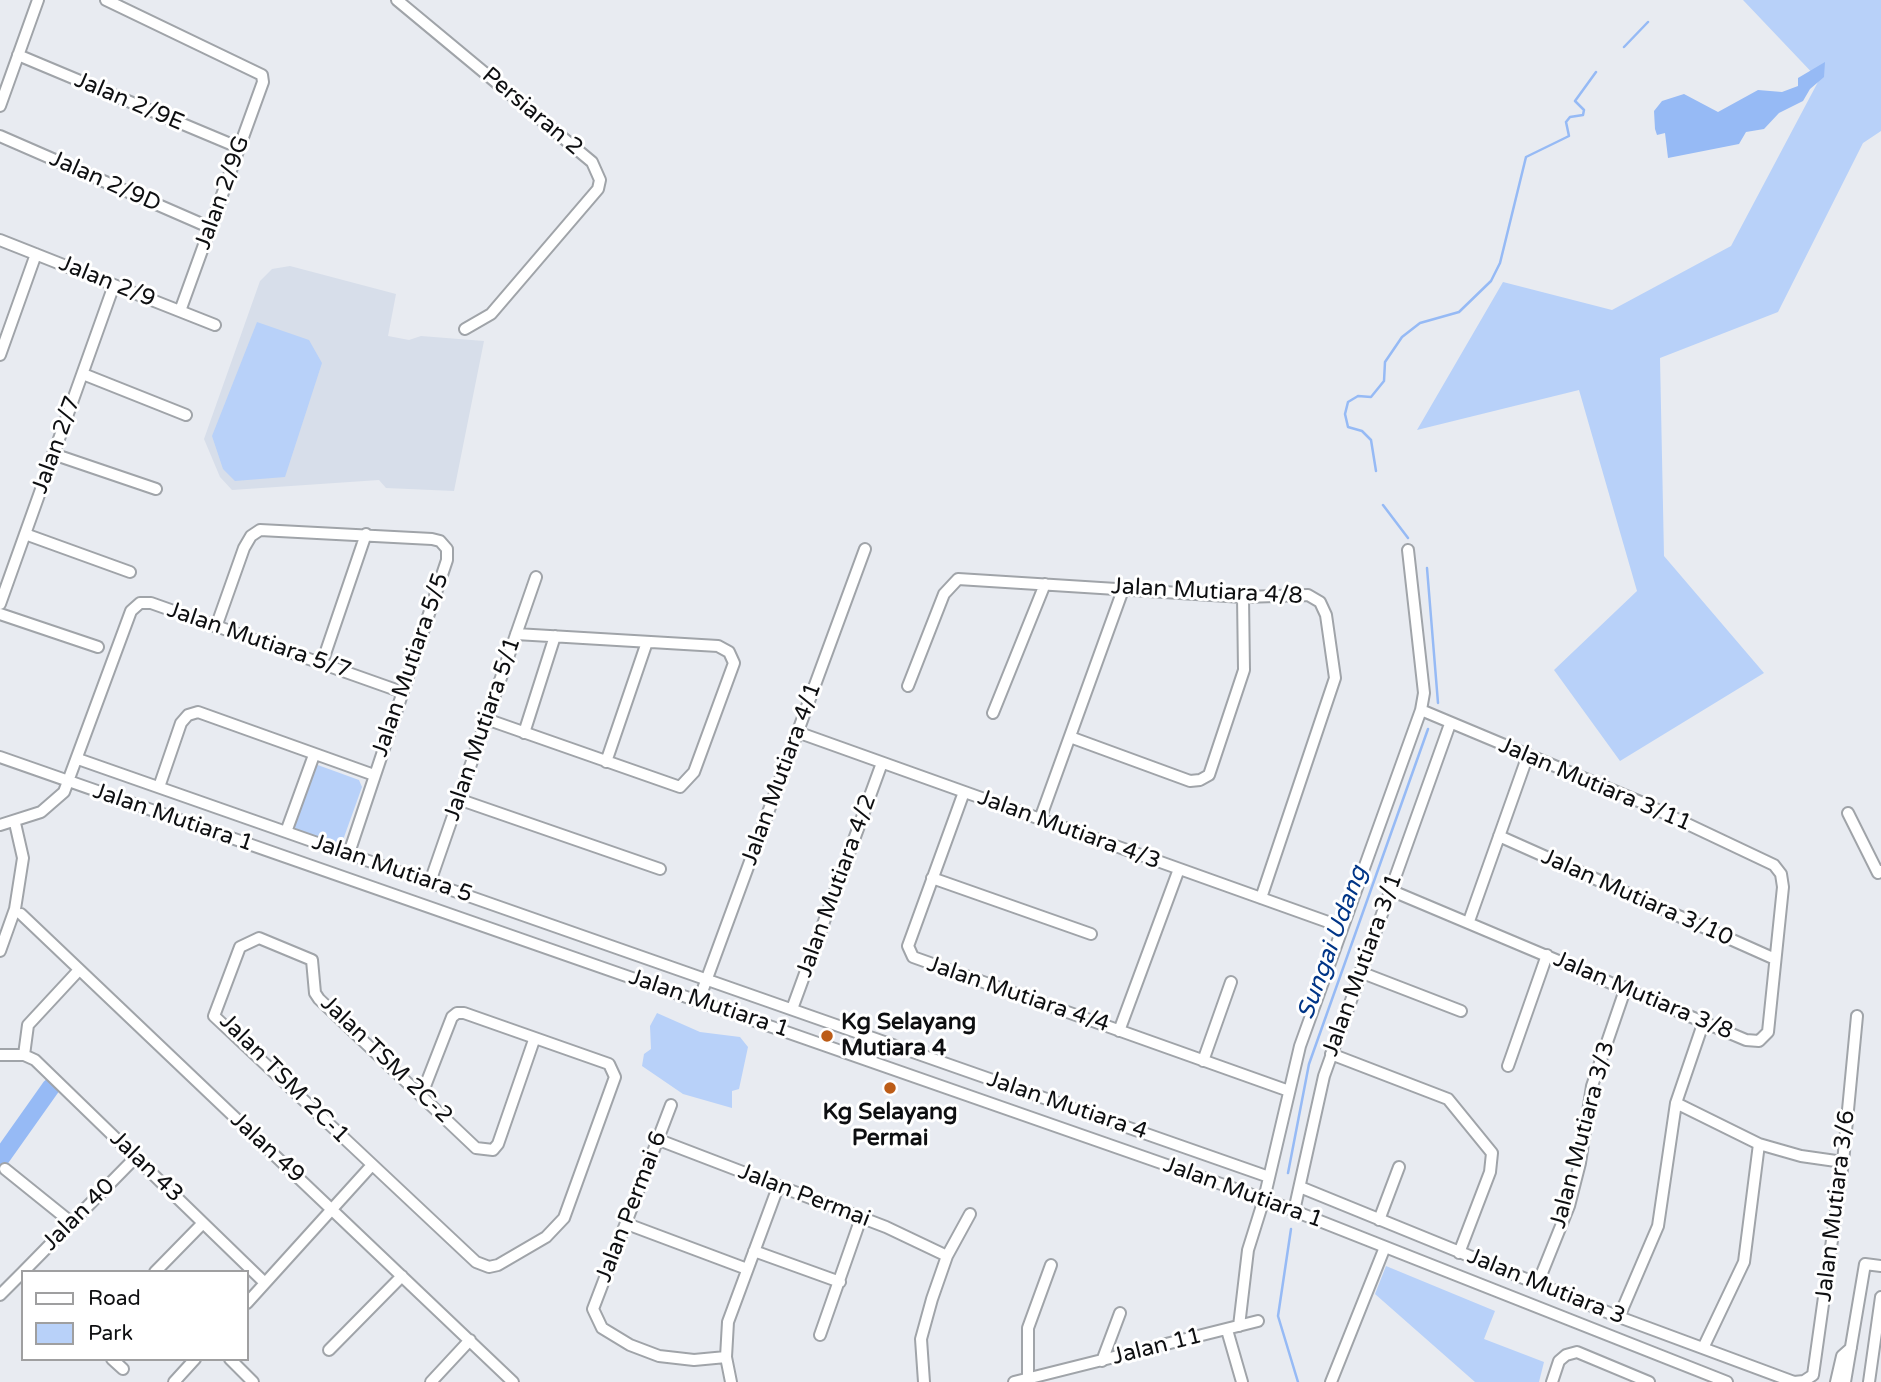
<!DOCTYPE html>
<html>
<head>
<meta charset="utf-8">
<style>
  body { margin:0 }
  #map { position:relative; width:1881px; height:1382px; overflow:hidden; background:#e8ebf1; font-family:"Varela Round",sans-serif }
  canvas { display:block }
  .legend { position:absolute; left:21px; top:1270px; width:228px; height:91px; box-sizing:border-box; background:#fff; border:2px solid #9f9fa0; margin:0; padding:9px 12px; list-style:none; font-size:21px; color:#0e0f11 }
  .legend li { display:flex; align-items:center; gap:14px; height:35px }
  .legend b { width:35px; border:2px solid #9f9fa0 }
</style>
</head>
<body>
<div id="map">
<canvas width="1881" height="1382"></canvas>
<ul class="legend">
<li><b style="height:9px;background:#fff"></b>Road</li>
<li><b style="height:19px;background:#b8d1f9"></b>Park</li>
</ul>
</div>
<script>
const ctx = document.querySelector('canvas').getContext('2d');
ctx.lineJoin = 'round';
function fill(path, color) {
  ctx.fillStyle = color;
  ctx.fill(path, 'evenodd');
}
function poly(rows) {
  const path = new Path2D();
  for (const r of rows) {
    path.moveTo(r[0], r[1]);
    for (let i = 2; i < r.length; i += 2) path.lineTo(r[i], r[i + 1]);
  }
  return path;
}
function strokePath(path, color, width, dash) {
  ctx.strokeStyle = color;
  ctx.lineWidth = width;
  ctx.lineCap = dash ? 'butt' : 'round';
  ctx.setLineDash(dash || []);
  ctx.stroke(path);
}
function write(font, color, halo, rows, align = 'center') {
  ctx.font = font + ' "Varela Round",sans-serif';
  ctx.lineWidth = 6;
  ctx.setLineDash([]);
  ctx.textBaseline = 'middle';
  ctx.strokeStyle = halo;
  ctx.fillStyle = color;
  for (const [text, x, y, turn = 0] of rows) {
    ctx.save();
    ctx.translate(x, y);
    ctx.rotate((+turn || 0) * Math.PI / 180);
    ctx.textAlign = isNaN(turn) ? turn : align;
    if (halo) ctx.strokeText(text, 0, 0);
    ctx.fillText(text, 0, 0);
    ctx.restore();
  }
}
const built = poly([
  [290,266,396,294,388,336,409,340,421,336,484,341,454,491,386,488,379,480,232,490,220,477,204,439,260,281,272,269]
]);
const green = poly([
  [1743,0,1881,0,1881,131,1863,143,1778,312,1660,358,1664,556,1764,673,1620,761,1554,670,1637,591,1579,390,1417,430,1503,282,1612,310,1731,246,1819,80],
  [257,322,309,340,322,363,285,477,235,481,223,469,212,436],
  [315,764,359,780,362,787,343,840,335,845,293,829],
  [657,1013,700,1032,740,1037,748,1047,739,1089,732,1091,732,1108,683,1094,642,1066,644,1054,651,1049,650,1026],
  [1386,1266,1495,1311,1484,1339,1544,1362,1539,1382,1475,1382,1375,1294]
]);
const water = poly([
  [1825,62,1824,77,1810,89,1803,101,1779,113,1764,129,1746,132,1739,144,1668,158,1665,133,1657,135,1655,129,1654,111,1662,101,1684,94,1718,112,1758,90,1782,92,1798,86,1798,78]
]);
const stream = poly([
  [1624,47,1648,22],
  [1376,471,1371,440,1362,431,1348,427,1345,414,1348,402,1358,396,1371,397,1384,381,1385,362,1402,337,1420,323,1459,312,1491,281,1500,263,1526,157,1569,136,1566,122,1570,117,1583,115,1584,110,1575,101,1596,72],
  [1383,505,1408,538],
  [1427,568,1438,703],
  [1288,1173,1309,1064,1428,729],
  [1291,1229,1278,1316,1298,1382]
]);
const river = poly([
  [0,1159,51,1087]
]);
const minor = poly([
  [106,0,262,75,263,82,180,311],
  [397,0,592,162,600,180,598,189,491,314,465,329],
  [18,55,240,148],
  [0,106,38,0],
  [0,136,211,228],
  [0,240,215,325],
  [0,355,36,254],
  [83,374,186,415],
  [53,454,156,489],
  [25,534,130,572],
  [0,604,114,285],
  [0,614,98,647],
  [216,627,244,548,251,536,260,530,432,539,440,541,447,549,447,560,349,853],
  [322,663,366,534],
  [908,686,944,594,958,579,1243,597,1308,595,1320,602,1326,615,1335,678,1261,898],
  [993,713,1045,584],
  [486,719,680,787,694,772,734,663,729,652,718,646,516,634],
  [797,732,1342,927],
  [524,733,555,636],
  [1070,737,1190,781,1200,780,1209,775,1244,670,1243,597],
  [0,757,1264,1199,1727,1382],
  [78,759,1269,1177],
  [606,762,647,642],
  [159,787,181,723,188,715,198,712,374,775],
  [964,792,908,946,913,957,1289,1091],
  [458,799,660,869],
  [1848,813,1878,873,1881,871],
  [1040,819,1124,587],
  [0,825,41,812,64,792,131,611,140,603,151,603,402,692],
  [286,832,314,755],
  [1499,836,1775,959],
  [932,878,1091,934],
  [430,882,536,577],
  [1390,890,1746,1040,1759,1041,1768,1032,1783,887,1781,874,1774,865,1643,803,1421,710],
  [21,914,513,1382],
  [1469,921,1528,755],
  [0,951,15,909,23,858,15,823],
  [1360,972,1461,1011],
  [699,1000,865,549],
  [792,1009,882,763],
  [1119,1031,1179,869],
  [1331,1054,1448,1099,1492,1153,1490,1172,1459,1253],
  [0,1055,24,1055,35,1060,265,1283],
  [24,1055,28,1025,79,970],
  [1203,1061,1231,982],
  [1508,1066,1547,955],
  [422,1094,452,1017,457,1013,464,1013,609,1064,615,1077,564,1218,546,1237,498,1265,489,1267,476,1262,214,1016,240,947,259,938,312,960,315,993,319,999,476,1148,493,1150,498,1144,534,1040],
  [1676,1103,1759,1144,1801,1156,1843,1162],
  [671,1105,593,1309,602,1328,630,1345,659,1356,694,1360,726,1357],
  [659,1140,886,1227,947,1256],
  [5,1169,72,1223],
  [1300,1187,1619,1317,1794,1382,1804,1381,1813,1375,1815,1361,1843,1162,1857,1016],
  [1294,1211,1324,1076,1450,724],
  [1379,1220,1399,1167],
  [627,1224,747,1269],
  [754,1251,840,1282],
  [23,1272,135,1158],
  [155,1272,203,1223],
  [1538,1283,1569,1206,1580,1163,1592,1086,1626,987],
  [0,1295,23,1272],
  [247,1303,372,1165],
  [1619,1317,1658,1226,1676,1103,1704,1021],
  [1239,1326,1248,1250,1264,1199,1300,1046,1421,710,1424,693,1408,550],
  [1227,1330,1242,1382],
  [820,1335,861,1218],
  [1704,1346,1744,1262,1759,1144],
  [329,1350,402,1276],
  [112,1359,123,1369],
  [230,1359,253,1382],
  [1102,1361,1120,1313],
  [1028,1378,1028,1328,1051,1265],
  [174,1382,195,1359],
  [431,1382,470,1340],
  [731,1382,726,1357,728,1322,778,1187],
  [924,1382,921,1339,932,1299,947,1256,970,1214],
  [1014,1382,1258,1321],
  [1331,1382,1385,1247],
  [1552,1382,1559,1361,1566,1355,1577,1352,1649,1382],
  [1836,1382,1842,1356,1851,1348],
  [1845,1382,1865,1264,1881,1266],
  [1869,1382,1881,1297]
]);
const markers = [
  [827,1036,7,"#bc5c17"],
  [890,1088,7,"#bc5c17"]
];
const streetNames = [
  ["Jalan 2/9E",129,102,23],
  ["Persiaran 2",532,112,40],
  ["Jalan 2/9D",105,182,24],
  ["Jalan 2/9G",223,193,-70],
  ["Jalan 2/9",107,282,22],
  ["Jalan 2/7",57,445,-70],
  ["Jalan Mutiara 4/8",1207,592,3],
  ["Jalan Mutiara 5/7",259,641,19],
  ["Jalan Mutiara 5/5",411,665,-71],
  ["Jalan Mutiara 5/1",483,729,-71],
  ["Jalan Mutiara 4/1",782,774,-70],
  ["Jalan Mutiara 3/11",1595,785,23],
  ["Jalan Mutiara 1",173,818,19],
  ["Jalan Mutiara 4/3",1069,830,20],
  ["Jalan Mutiara 5",392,869,19],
  ["Jalan Mutiara 4/2",837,886,-70],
  ["Jalan Mutiara 3/10",1637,898,24],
  ["Jalan Mutiara 3/1",1363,965,-70],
  ["Jalan Mutiara 4/4",1018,995,19],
  ["Jalan Mutiara 3/8",1643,996,23],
  ["Jalan Mutiara 1",709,1004,19],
  ["Jalan TSM 2C-2",386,1060,44],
  ["Jalan TSM 2C-1",284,1079,45],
  ["Jalan Mutiara 4",1067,1106,19],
  ["Jalan Mutiara 3/3",1583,1135,-75],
  ["Jalan 49",267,1148,43],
  ["Jalan 43",146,1167,44],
  ["Jalan Mutiara 1",1243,1193,20],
  ["Jalan Permai",804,1196,21],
  ["Jalan Mutiara 3/6",1836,1206,-83],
  ["Jalan Permai 6",632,1207,-69],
  ["Jalan 40",79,1215,-45],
  ["Jalan Mutiara 3",1546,1287,22],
  ["Jalan 11",1157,1347,-14]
];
const poiNames = [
  ["Kg Selayang",841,1023],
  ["Mutiara 4",841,1049],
  ["Kg Selayang",890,1113,"center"],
  ["Permai",890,1139,"center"]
];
const waterNames = [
  ["Sungai Udang",1333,943,-70]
];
fill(built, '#d7deea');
fill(green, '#b8d1f9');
fill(water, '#96baf5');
strokePath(stream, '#96baf5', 2.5);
strokePath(river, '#96baf5', 18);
strokePath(minor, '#a0a4a9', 14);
strokePath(minor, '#fff', 10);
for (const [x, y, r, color] of markers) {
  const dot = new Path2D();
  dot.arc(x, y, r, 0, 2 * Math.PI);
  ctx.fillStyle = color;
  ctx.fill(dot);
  strokePath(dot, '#fff', 2.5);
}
write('23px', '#0e0f11', '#fff', streetNames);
write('bold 23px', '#0e0f11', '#fff', poiNames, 'left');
write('italic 24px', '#003587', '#fff', waterNames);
</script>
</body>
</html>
